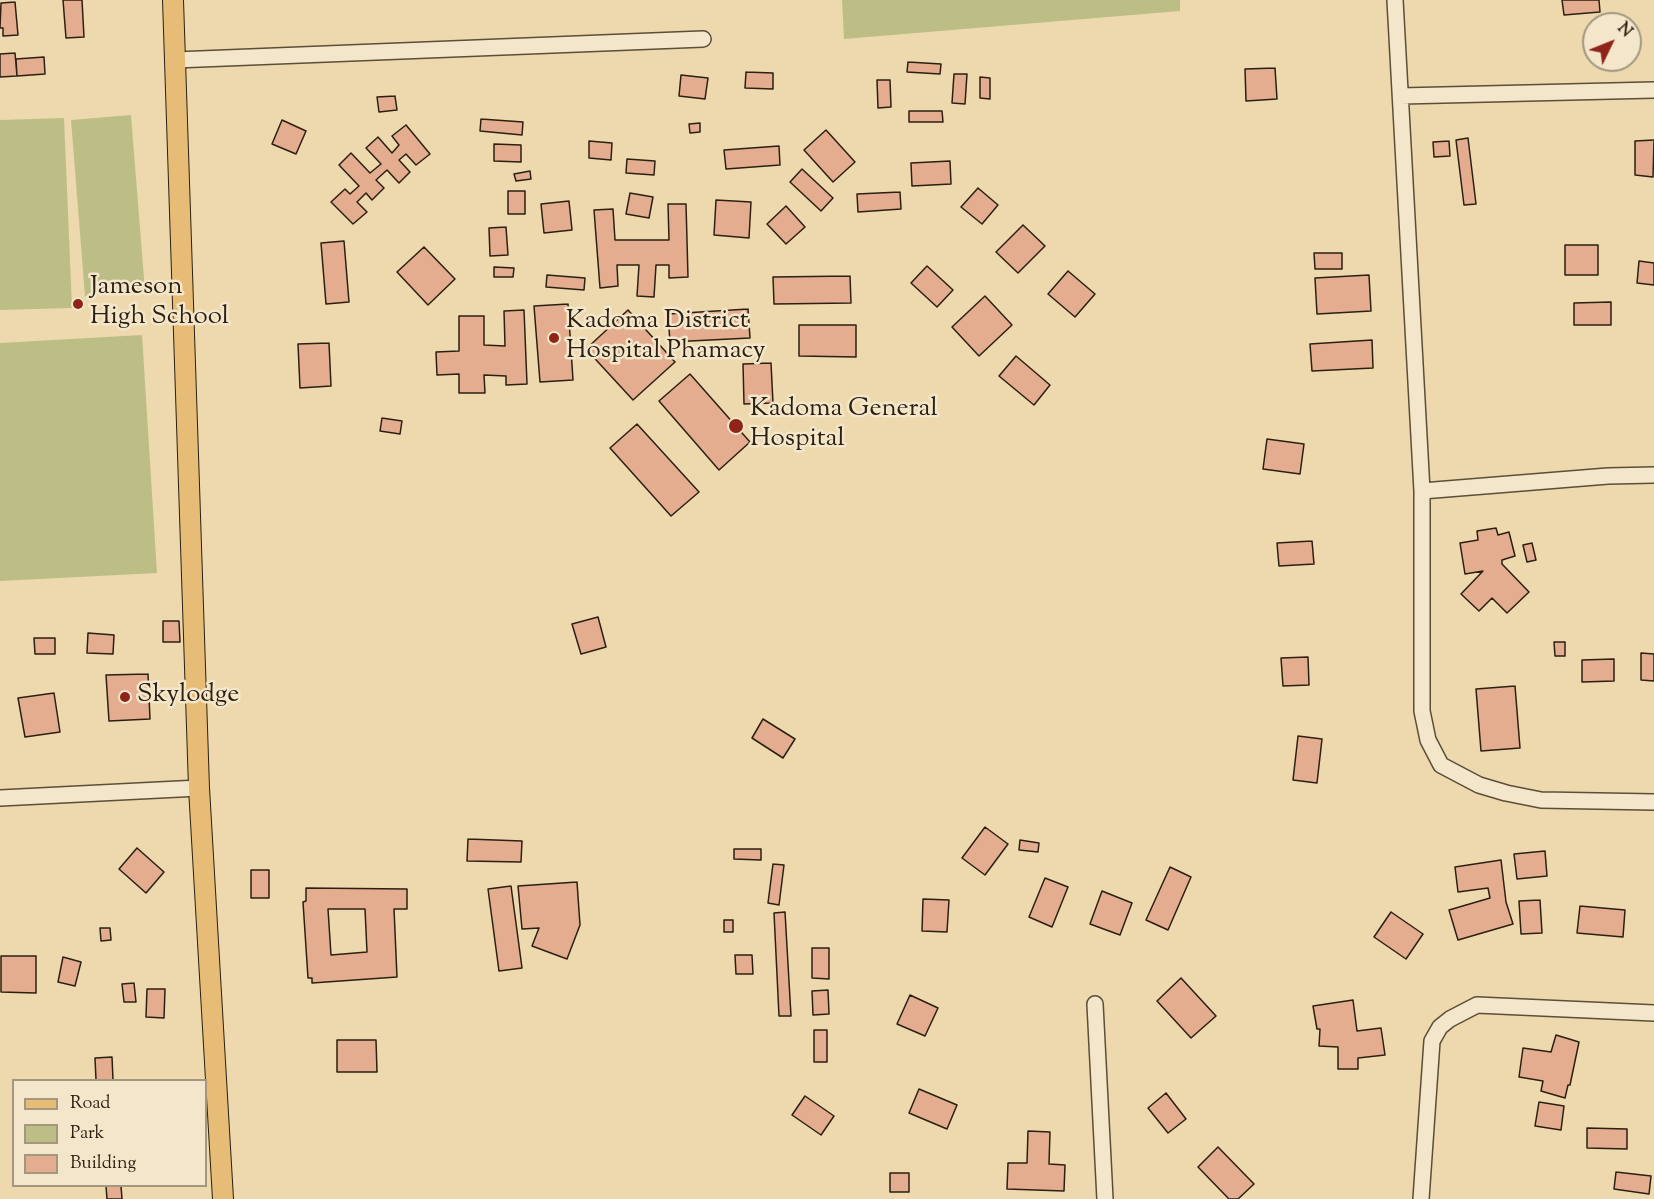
<!DOCTYPE html>
<html>
<head>
<meta charset="utf-8">
<style>
  body { margin:0 }
  #map { position:relative; width:1654px; height:1199px; overflow:hidden; background:#edd9ad; font-family:"Sorts Mill Goudy",serif }
  canvas { display:block }
  .legend { position:absolute; left:12px; top:1079px; width:195px; height:108px; box-sizing:border-box; background:#f3e6ca; border:2px solid #a39780; margin:0; padding:8px 10px; list-style:none; font-size:18px; color:#2b2011 }
  .legend li { display:flex; align-items:center; gap:12px; height:30px }
  .legend b { width:30px; border:2px solid #a39780 }
  .north { position:absolute; left:1582px; top:12px; width:60px; height:60px; box-sizing:border-box; background:#f3e6ca; border:2px solid #a39780; border-radius:50%; rotate:47deg; font-size:16px; font-weight:700; line-height:24px; text-align:center; color:#2b2011 }
  .north::after { content:''; display:block; margin:auto; width:21px; height:27px; background:#8f2418; clip-path:polygon(50% 0,100% 100%,50% 72%,0 100%) }
</style>
</head>
<body>
<div id="map">
<canvas width="1654" height="1199"></canvas>
<ul class="legend">
<li><b style="height:8px;background:#e6bc76"></b>Road</li>
<li><b style="height:16px;background:#bdbe86"></b>Park</li>
<li><b style="height:16px;background:#e5ad90"></b>Building</li>
</ul>
<div class="north">N</div>
</div>
<script>
const ctx = document.querySelector('canvas').getContext('2d');
ctx.lineJoin = 'round';
function fill(path, color) {
  ctx.fillStyle = color;
  ctx.fill(path, 'evenodd');
}
function poly(rows) {
  const path = new Path2D();
  for (const r of rows) {
    path.moveTo(r[0], r[1]);
    for (let i = 2; i < r.length; i += 2) path.lineTo(r[i], r[i + 1]);
  }
  return path;
}
function strokePath(path, color, width, dash) {
  ctx.strokeStyle = color;
  ctx.lineWidth = width;
  ctx.lineCap = dash ? 'butt' : 'round';
  ctx.setLineDash(dash || []);
  ctx.stroke(path);
}
function write(font, color, halo, rows, align = 'center') {
  ctx.font = font + ' "Sorts Mill Goudy",serif';
  ctx.lineWidth = 5;
  ctx.setLineDash([]);
  ctx.textBaseline = 'middle';
  ctx.strokeStyle = halo;
  ctx.fillStyle = color;
  for (const [text, x, y, turn = 0] of rows) {
    ctx.save();
    ctx.translate(x, y);
    ctx.rotate((+turn || 0) * Math.PI / 180);
    ctx.textAlign = isNaN(turn) ? turn : align;
    if (halo) ctx.strokeText(text, 0, 0);
    ctx.fillText(text, 0, 0);
    ctx.restore();
  }
}
const green = poly([
  [842,0,1180,0,1180,11,844,39],
  [131,115,145,291,85,296,71,120],
  [64,118,72,308,0,310,0,120],
  [142,335,157,573,0,581,0,343]
]);
const building = poly([
  [63,0,82,0,84,37,66,38,63,0],
  [1562,0,1599,0,1600,12,1564,15,1562,0],
  [15,2,18,35,3,36,3,28,0,28,1,3,15,2],
  [15,53,17,76,0,77,0,54,15,53],
  [44,57,45,74,17,76,16,59,44,57],
  [908,62,941,64,940,74,907,72,908,62],
  [1275,68,1277,99,1246,101,1245,69,1275,68],
  [746,72,773,73,773,89,745,88,746,72],
  [954,74,967,74,965,104,952,103,954,74],
  [681,75,708,78,705,99,679,96,681,75],
  [980,77,990,78,990,99,980,98,980,77],
  [877,80,890,80,891,107,878,108,877,80],
  [395,96,397,110,379,112,377,97,395,96],
  [909,111,942,111,943,122,909,122,909,111],
  [481,119,523,122,522,135,480,131,481,119],
  [282,120,306,131,296,154,272,144,282,120],
  [700,123,700,132,690,133,689,124,700,123],
  [406,125,430,154,416,165,406,154,399,160,410,172,399,183,387,170,376,180,384,188,372,200,366,193,357,202,367,212,353,224,331,202,345,189,350,194,359,186,339,165,351,153,370,173,381,164,366,148,378,137,392,153,399,145,392,136,406,125],
  [826,130,855,162,833,182,804,150,826,130],
  [1468,138,1476,204,1464,205,1456,140,1468,138],
  [1654,140,1653,177,1635,175,1635,141,1654,140],
  [589,141,612,143,611,160,589,158,589,141],
  [1449,141,1450,156,1434,157,1433,142,1449,141],
  [494,144,521,145,521,162,494,161,494,144],
  [779,146,780,165,726,169,724,150,779,146],
  [627,159,655,161,654,175,626,173,627,159],
  [950,161,951,184,912,186,911,163,950,161],
  [802,169,833,198,821,211,790,182,802,169],
  [530,171,531,179,516,181,514,174,530,171],
  [978,188,998,205,982,224,961,207,978,188],
  [508,191,525,191,525,214,508,214,508,191],
  [900,192,901,209,858,212,857,194,900,192],
  [630,193,653,197,649,218,626,214,630,193],
  [716,200,751,202,749,238,714,235,716,200],
  [569,201,572,230,544,233,541,204,569,201],
  [668,204,686,204,688,277,669,278,669,265,656,265,654,297,637,296,639,265,617,265,618,286,600,288,594,210,613,209,615,240,669,240,668,204],
  [786,206,805,227,786,244,767,224,786,206],
  [1023,225,1045,246,1018,273,996,252,1023,225],
  [506,227,508,255,490,256,489,228,506,227],
  [344,241,349,302,326,304,321,243,344,241],
  [1565,245,1598,245,1598,275,1565,275,1565,245],
  [424,247,455,279,428,305,397,272,424,247],
  [1314,253,1342,253,1342,269,1315,269,1314,253],
  [1639,261,1654,263,1654,285,1637,283,1639,261],
  [927,266,953,290,937,307,911,283,927,266],
  [494,267,514,268,513,277,494,277,494,267],
  [1068,271,1095,294,1075,317,1048,294,1068,271],
  [547,275,585,278,584,290,546,287,547,275],
  [1369,275,1371,311,1317,314,1315,278,1369,275],
  [850,276,851,303,774,304,773,277,850,276],
  [985,296,1012,325,979,356,952,327,985,296],
  [1611,302,1611,325,1574,325,1574,303,1611,302],
  [568,304,573,380,540,382,534,306,568,304],
  [748,309,750,338,670,342,668,314,748,309],
  [524,310,527,384,506,385,506,376,484,375,485,393,459,393,459,374,437,375,436,352,459,351,459,316,484,316,484,345,505,346,504,311,524,310],
  [628,310,675,362,633,400,586,349,628,310],
  [799,325,856,325,856,357,799,356,799,325],
  [1372,340,1373,368,1312,371,1310,344,1372,340],
  [329,343,331,386,300,388,298,344,329,343],
  [1016,356,1050,385,1034,405,999,376,1016,356],
  [771,363,773,403,744,404,743,364,771,363],
  [690,374,750,442,719,470,659,401,690,374],
  [382,418,402,421,400,434,380,431,382,418],
  [637,424,699,492,671,516,610,448,637,424],
  [1267,439,1304,444,1300,474,1263,469,1267,439],
  [1496,528,1498,535,1509,532,1515,556,1502,560,1502,564,1529,592,1507,613,1492,598,1479,611,1461,594,1483,571,1465,574,1460,543,1478,540,1477,531,1496,528],
  [1312,541,1314,564,1279,566,1277,543,1312,541],
  [1532,543,1536,560,1527,562,1523,545,1532,543],
  [598,617,606,647,581,654,572,624,598,617],
  [163,621,179,621,180,642,163,642,163,621],
  [88,633,114,635,113,654,87,653,88,633],
  [34,638,55,638,55,654,35,654,34,638],
  [1554,642,1565,642,1565,656,1555,656,1554,642],
  [1641,653,1654,654,1654,681,1641,680,1641,653],
  [1308,657,1309,685,1283,686,1281,658,1308,657],
  [1614,659,1614,681,1582,682,1582,660,1614,659],
  [148,674,150,719,109,721,106,675,148,674],
  [1515,686,1520,748,1481,751,1476,689,1515,686],
  [54,693,60,732,25,737,18,698,54,693],
  [763,719,795,739,783,758,752,738,763,719],
  [1298,736,1322,739,1317,783,1293,780,1298,736],
  [985,827,1008,844,985,875,962,858,985,827],
  [468,839,522,841,521,862,467,861,468,839],
  [1020,840,1039,843,1038,852,1019,850,1020,840],
  [137,848,164,872,146,893,119,869,137,848],
  [734,849,761,849,761,860,734,859,734,849],
  [1545,851,1547,876,1517,879,1514,854,1545,851],
  [1501,860,1506,902,1513,924,1458,940,1449,910,1490,898,1488,888,1458,892,1455,867,1501,860],
  [773,864,784,865,779,905,768,903,773,864],
  [1170,867,1191,877,1168,930,1146,920,1170,867],
  [251,870,269,870,269,898,251,898,251,870],
  [1045,878,1068,887,1052,927,1029,917,1045,878],
  [577,882,580,925,567,959,532,946,539,928,522,929,518,886,577,882],
  [511,886,522,968,499,971,488,889,511,886],
  [306,888,407,889,407,909,394,909,397,977,312,983,312,978,308,978,303,902,306,901,306,888],
  [328,909,365,909,367,952,331,955,328,909],
  [1102,891,1132,903,1120,935,1090,924,1102,891],
  [923,899,949,900,947,932,922,931,923,899],
  [1540,900,1542,933,1521,934,1519,901,1540,900],
  [1580,906,1625,910,1623,937,1577,933,1580,906],
  [785,912,791,1016,779,1016,774,913,785,912],
  [1391,912,1423,934,1406,959,1374,937,1391,912],
  [724,920,733,920,733,932,724,932,724,920],
  [100,928,110,928,111,940,101,941,100,928],
  [812,948,829,948,829,979,812,978,812,948],
  [735,955,752,955,753,974,736,974,735,955],
  [1,956,36,956,36,993,1,992,1,956],
  [63,957,81,962,75,986,58,982,63,957],
  [1181,978,1216,1016,1191,1038,1157,1001,1181,978],
  [134,983,136,1002,124,1002,122,984,134,983],
  [147,989,165,989,164,1018,146,1017,147,989],
  [828,990,829,1014,813,1015,812,991,828,990],
  [910,995,938,1008,925,1036,897,1024,910,995],
  [1353,1000,1357,1031,1381,1028,1385,1055,1358,1058,1358,1069,1338,1069,1338,1047,1319,1046,1320,1029,1317,1029,1313,1006,1353,1000],
  [814,1030,827,1030,827,1062,814,1062,814,1030],
  [1556,1035,1579,1042,1570,1085,1568,1085,1565,1098,1541,1091,1543,1081,1519,1077,1523,1048,1551,1052,1556,1035],
  [337,1040,376,1040,377,1072,337,1072,337,1040],
  [112,1057,113,1080,96,1080,95,1058,112,1057],
  [919,1089,957,1105,947,1129,909,1113,919,1089],
  [1166,1093,1186,1119,1168,1133,1148,1108,1166,1093],
  [805,1096,834,1116,821,1135,792,1115,805,1096],
  [1539,1102,1564,1106,1561,1130,1535,1126,1539,1102],
  [1587,1128,1627,1129,1627,1149,1587,1148,1587,1128],
  [1028,1131,1050,1132,1049,1164,1065,1165,1064,1191,1007,1189,1008,1163,1027,1163,1028,1131],
  [1218,1147,1254,1184,1238,1199,1229,1199,1198,1167,1218,1147],
  [1616,1172,1651,1176,1649,1194,1614,1189,1616,1172],
  [890,1173,909,1173,909,1192,890,1192,890,1173],
  [106,1186,121,1186,122,1199,107,1199,106,1186]
]);
const minor = poly([
  [1395,0,1422,491,1422,711,1428,740,1441,765,1479,785,1506,793,1541,800,1654,802],
  [175,60,703,39],
  [1401,96,1654,90],
  [1422,491,1608,476,1654,475],
  [0,798,199,788],
  [1095,1004,1105,1199],
  [1421,1199,1432,1041,1440,1027,1450,1019,1477,1005,1654,1013]
]);
const major = poly([
  [173,0,199,788,223,1199]
]);
const markers = [
  [78,304,6,"#8f2418"],
  [554,338,6,"#8f2418"],
  [736,426,8,"#8f2418"],
  [125,697,6,"#8f2418"]
];
const poiNames = [
  ["Jameson",90,289],
  ["High School",90,319],
  ["Kadoma District",566,323],
  ["Hospital Phamacy",566,353],
  ["Kadoma General",750,411],
  ["Hospital",750,441],
  ["Skylodge",137,697]
];
fill(green, '#bdbe86');
fill(building, '#e5ad90');
strokePath(building, '#2b2011', 1.5);
strokePath(minor, '#5c4e38', 18);
strokePath(major, '#2b2011', 22);
strokePath(minor, '#f3e6ca', 15);
strokePath(major, '#e6bc76', 20);
for (const [x, y, r, color] of markers) {
  const dot = new Path2D();
  dot.arc(x, y, r, 0, 2 * Math.PI);
  ctx.fillStyle = color;
  ctx.fill(dot);
  strokePath(dot, '#f3e6ca', 2);
}
write('26px', '#2b2011', '#f3e6ca', poiNames, 'left');
</script>
</body>
</html>
